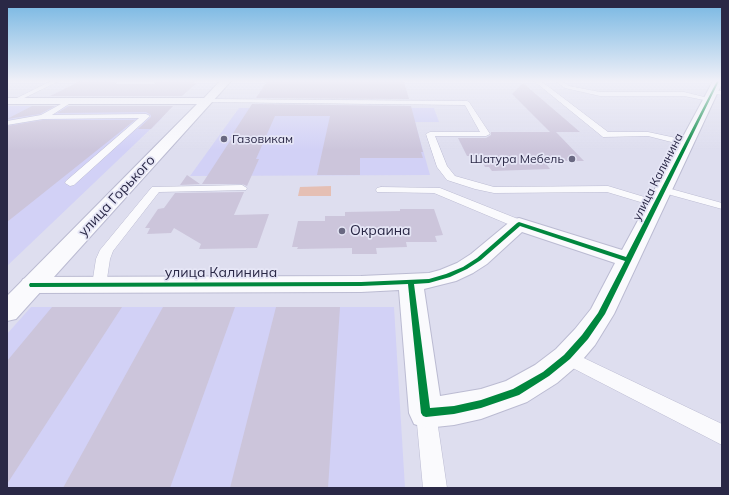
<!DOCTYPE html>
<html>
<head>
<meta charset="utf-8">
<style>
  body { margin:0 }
  #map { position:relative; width:729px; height:495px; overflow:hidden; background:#dedeef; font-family:Mulish,sans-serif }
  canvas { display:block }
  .frame { position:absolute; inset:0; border:8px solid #2a2846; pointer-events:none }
</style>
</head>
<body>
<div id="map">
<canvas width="729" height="495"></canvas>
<div class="frame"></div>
</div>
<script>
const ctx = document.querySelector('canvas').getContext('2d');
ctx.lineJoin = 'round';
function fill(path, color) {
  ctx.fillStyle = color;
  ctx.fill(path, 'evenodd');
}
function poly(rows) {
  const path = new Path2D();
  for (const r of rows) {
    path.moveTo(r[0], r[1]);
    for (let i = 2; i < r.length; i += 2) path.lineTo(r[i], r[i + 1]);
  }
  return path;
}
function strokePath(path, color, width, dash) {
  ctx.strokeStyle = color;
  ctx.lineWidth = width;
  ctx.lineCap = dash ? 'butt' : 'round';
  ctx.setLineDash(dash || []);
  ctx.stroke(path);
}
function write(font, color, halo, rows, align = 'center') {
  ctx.font = font + ' Mulish,sans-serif';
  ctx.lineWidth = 3.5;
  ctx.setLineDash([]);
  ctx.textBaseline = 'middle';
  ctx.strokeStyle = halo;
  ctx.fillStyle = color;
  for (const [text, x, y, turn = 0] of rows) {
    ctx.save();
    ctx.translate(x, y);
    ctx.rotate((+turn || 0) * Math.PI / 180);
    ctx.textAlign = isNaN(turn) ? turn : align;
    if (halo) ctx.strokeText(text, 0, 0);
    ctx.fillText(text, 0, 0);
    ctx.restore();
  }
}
const built = poly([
  [7,106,155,106,165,109,155,118,162,118,159,121,7,266],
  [239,108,434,108,439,122,415,122,430,175,190,176],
  [31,307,394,307,405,488,7,488,7,334]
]);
const green = poly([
  [331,186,331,196,298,196,300,187]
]);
const building = poly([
  [80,81,113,81,117,84,154,84,158,81,195,81,193,83,197,83,182,96,50,96],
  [267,81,404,81,409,99,256,98],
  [523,83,580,132,556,132,584,161,544,161,550,169,492,171,489,167,485,167,479,156,467,156,458,138,486,138,491,135,491,132,550,132,512,94],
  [252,104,411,106,423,152,421,152,423,158,360,158,360,175,317,175,330,116,275,116,256,159,259,159,247,186,242,184,202,184,232,138,230,138],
  [32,106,55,106,40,114,7,119],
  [69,106,173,106,151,129,138,129,151,117,151,115,146,112,57,113],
  [43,120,135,120,7,222,7,126],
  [187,175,200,184,180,185],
  [244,192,234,215,269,214,257,248,199,249,201,244,174,228,171,233,147,234,150,228,145,228,158,209,164,208,175,193],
  [400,209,434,209,443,235,435,236,437,242,406,242,407,247,376,248,377,254,352,254,352,248,297,249,298,247,292,247,298,221,325,221,325,216,345,216,345,212,400,211],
  [52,307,122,307,7,484,7,361],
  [163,307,235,307,170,488,63,488],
  [276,307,340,307,328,488,230,488]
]);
const lane = poly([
  [51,81,59,81,16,102,11,101,51,81],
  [114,81,157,81,154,83,117,83,114,81],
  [534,81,541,81,608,132,648,132,690,141,691,143,687,146,648,136,603,137,534,81],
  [555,81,562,81,569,86,600,92,684,92,712,99,709,101,684,96,600,96,565,88,555,81],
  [713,90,722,91,722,95,711,93,710,92,713,90],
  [70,99,72,100,72,102,52,115,146,114,150,116,74,185,70,186,65,183,66,181,139,118,43,119,7,125,7,121,41,115,70,99],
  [207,99,467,101,469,102,490,134,486,136,435,136,447,166,455,176,494,187,608,186,661,202,663,204,657,207,607,192,494,193,475,189,447,180,437,167,426,134,430,132,480,132,465,105,205,102,205,100,207,99],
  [242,185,247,188,246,190,159,192,113,251,110,259,106,285,104,288,99,290,94,288,92,285,96,259,100,250,152,187,242,185],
  [381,187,440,188,523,221,525,224,523,227,519,228,515,227,434,193,377,192,376,190,377,188,381,187],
  [664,187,722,203,722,209,660,192,659,190,664,187],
  [567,350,722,424,722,445,561,362,558,357,561,352,567,350],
  [426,404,433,407,436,413,447,488,423,488,416,413,419,407,426,404]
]);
const street = poly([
  [713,81,722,81,722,83,614,314,595,345,578,365,557,383,527,402,481,419,454,425,426,428,414,424,409,413,399,290,361,292,32,293,23,291,20,285,23,279,32,277,361,276,429,273,440,270,457,263,471,254,512,220,519,218,622,250,713,81],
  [522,232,615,263,591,309,575,329,556,349,535,365,506,381,481,389,440,396,424,289,456,281,473,273,487,264,522,232]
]);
const secondary = poly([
  [220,81,231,81,16,319,7,321,7,296,197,104,7,104,7,98,204,98,220,81]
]);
const cycleway = poly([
  [717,81,719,81,605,314,588,339,570,359,549,376,519,395,481,408,454,414,426,417,423,416,421,413,408,284,361,286,32,287,30,287,29,285,30,283,32,283,361,282,429,279,446,274,463,267,477,258,517,223,519,222,626,257,717,81],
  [520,226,625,261,598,313,582,335,564,355,543,372,513,389,481,400,454,406,430,408,414,284,429,283,450,277,467,269,481,260,520,226]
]);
const markers = [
  [224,139,4,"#696881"],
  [572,159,4,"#696881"],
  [342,231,4,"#696881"]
];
const farPoinames = [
  ["Газовикам",232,139],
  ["Шатура Мебель",564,159,"right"]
];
const farStreetnames = [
  ["улица Калинина",658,177,-63]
];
const streetNames = [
  ["улица Горького",117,196,-47],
  ["улица Калинина",221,273]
];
const poiNames = [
  ["Окраина",350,231]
];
fill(built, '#d2d1f6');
fill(green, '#e5bfb4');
fill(building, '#ccc5db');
strokePath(lane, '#bbbbd2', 1);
strokePath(street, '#bbbbd2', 2);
strokePath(secondary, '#bbbbd2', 2);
fill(lane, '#fafafd');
fill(street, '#fafafd');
fill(secondary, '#fafafd');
fill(cycleway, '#00873e');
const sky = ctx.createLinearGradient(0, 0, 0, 150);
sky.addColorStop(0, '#75b6e2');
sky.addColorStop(0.54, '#f0f0f8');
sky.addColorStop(1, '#f0f0f800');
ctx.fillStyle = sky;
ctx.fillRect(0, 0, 729, 150);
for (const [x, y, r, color] of markers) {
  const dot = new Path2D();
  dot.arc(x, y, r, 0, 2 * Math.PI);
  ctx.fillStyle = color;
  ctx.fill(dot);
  strokePath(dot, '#e6e6f6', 1.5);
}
write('12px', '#2a2846', '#e6e6f6', farPoinames, 'left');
write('12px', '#2a2846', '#e6e6f6', farStreetnames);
write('14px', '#2a2846', '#e6e6f6', streetNames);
write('14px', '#2a2846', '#e6e6f6', poiNames, 'left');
</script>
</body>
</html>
